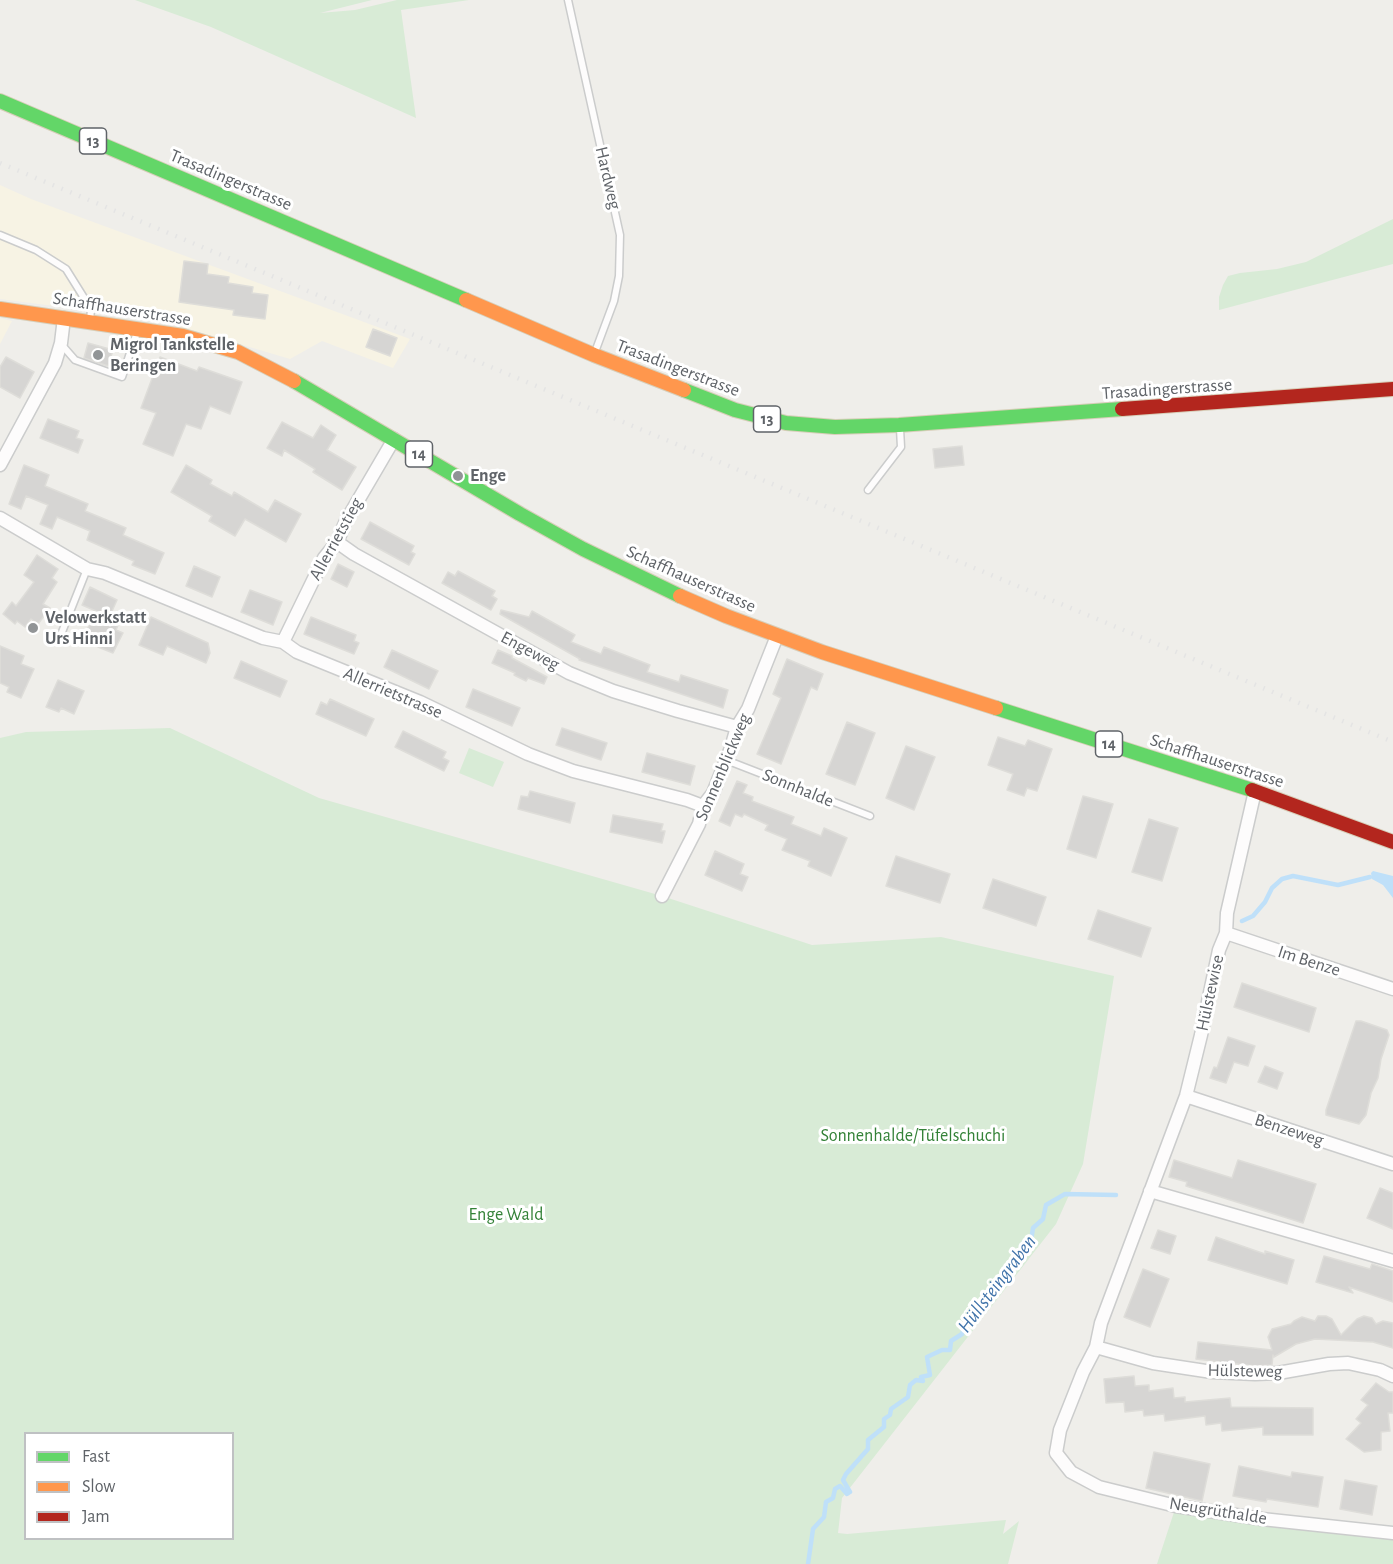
<!DOCTYPE html>
<html>
<head>
<meta charset="utf-8">
<style>
  body { margin:0 }
  #map { position:relative; width:1393px; height:1564px; overflow:hidden; background:#efeeea; font-family:"Alegreya Sans",sans-serif }
  canvas { display:block }
  .legend { position:absolute; left:24px; top:1432px; width:210px; height:108px; box-sizing:border-box; background:#fff; border:2px solid #bfc1c3; margin:0; padding:8px 10px; list-style:none; font-size:18px; color:#5f6368 }
  .legend li { display:flex; align-items:center; gap:12px; height:30px }
  .legend b { width:30px; border:2px solid #bfc1c3 }
</style>
</head>
<body>
<div id="map">
<canvas width="1393" height="1564"></canvas>
<ul class="legend">
<li><b style="height:8px;background:#63d668"></b>Fast</li>
<li><b style="height:8px;background:#ff974d"></b>Slow</li>
<li><b style="height:8px;background:#b3261e"></b>Jam</li>
</ul>
</div>
<script>
const ctx = document.querySelector('canvas').getContext('2d');
ctx.lineJoin = 'round';
function fill(path, color) {
  ctx.fillStyle = color;
  ctx.fill(path, 'evenodd');
}
function poly(rows) {
  const path = new Path2D();
  for (const r of rows) {
    path.moveTo(r[0], r[1]);
    for (let i = 2; i < r.length; i += 2) path.lineTo(r[i], r[i + 1]);
  }
  return path;
}
function strokePath(path, color, width, dash) {
  ctx.strokeStyle = color;
  ctx.lineWidth = width;
  ctx.lineCap = dash ? 'butt' : 'round';
  ctx.setLineDash(dash || []);
  ctx.stroke(path);
}
function write(font, color, halo, rows, align = 'center') {
  ctx.font = font + ' "Alegreya Sans",sans-serif';
  ctx.lineWidth = 6;
  ctx.setLineDash([]);
  ctx.textBaseline = 'middle';
  ctx.strokeStyle = halo;
  ctx.fillStyle = color;
  for (const [text, x, y, turn = 0] of rows) {
    ctx.save();
    ctx.translate(x, y);
    ctx.rotate((+turn || 0) * Math.PI / 180);
    ctx.textAlign = isNaN(turn) ? turn : align;
    if (halo) ctx.strokeText(text, 0, 0);
    ctx.fillText(text, 0, 0);
    ctx.restore();
  }
}
const commercial = poly([
  [0,185,31,199,410,339,393,368,322,341,290,359,155,319,0,299],
  [0,318,12,321,0,344]
]);
const green = poly([
  [135,0,372,0,320,13,355,10,397,0,469,0,401,10,416,118,211,27],
  [1393,219,1393,264,1219,310,1219,297,1223,285,1228,276,1240,273,1277,269,1306,262],
  [170,728,319,798,662,896,812,945,941,937,1114,976,1083,1164,1056,1224,842,1498,838,1533,847,1534,1006,1520,1003,1534,1019,1521,1008,1564,0,1564,0,738,26,732],
  [26,1434,232,1434,232,1538,26,1538],
  [469,748,504,762,493,787,459,773],
  [1176,1506,1393,1533,1393,1564,1157,1564]
]);
const water = poly([
  [1373,871,1393,876,1393,898,1383,885,1372,879,1371,873]
]);
const stream = poly([
  [1242,921,1253,916,1265,902,1272,888,1282,879,1293,876,1338,885,1370,877],
  [808,1564,813,1529,824,1517,826,1502,833,1498,835,1489,840,1486,847,1494,850,1492,843,1480,846,1474,868,1449,868,1440,884,1427,884,1419,890,1415,891,1409,908,1397,910,1385,916,1380,923,1381,921,1377,930,1375,927,1357,942,1350,950,1350,951,1341,962,1334,965,1324,974,1318,973,1311,988,1302,996,1281,1012,1270,1015,1255,1020,1255,1024,1251,1021,1246,1025,1241,1031,1241,1033,1228,1043,1219,1046,1205,1065,1194,1116,1195]
]);
const building = poly([
  [184,261,208,264,207,274,229,277,228,283,253,287,252,293,268,295,265,319,233,315,234,310,179,302,184,261],
  [373,329,397,338,390,356,366,347,373,329],
  [88,343,113,350,108,366,84,358,88,343],
  [6,357,34,372,20,398,0,387,0,367,6,357],
  [160,357,197,371,199,367,242,382,230,414,210,406,201,429,186,424,173,456,143,444,156,413,141,408,160,357],
  [48,419,79,431,76,438,83,440,78,453,40,438,48,419],
  [282,422,313,438,321,425,336,435,327,450,356,467,342,490,313,472,315,469,284,450,282,456,267,448,282,422],
  [962,446,964,465,935,468,933,449,962,446],
  [24,465,49,475,45,486,88,504,85,511,126,528,123,535,164,553,155,574,132,565,134,561,87,540,90,531,57,517,52,529,40,524,48,505,26,496,21,509,9,504,24,465],
  [186,465,212,480,210,484,232,496,234,492,268,512,275,500,301,514,286,542,245,519,235,536,209,521,212,516,171,492,186,465],
  [370,522,414,546,411,552,415,554,409,565,361,539,370,522],
  [37,555,58,569,52,578,57,582,43,604,50,608,38,624,31,619,25,627,17,621,15,624,3,614,12,602,16,606,34,582,24,575,37,555],
  [338,564,354,572,347,587,331,579,338,564],
  [194,566,220,577,212,597,186,586,194,566],
  [458,571,495,591,492,596,497,599,491,610,442,583,448,572,455,576,458,571],
  [90,587,117,600,109,618,119,623,116,630,123,633,113,653,98,647,101,641,85,634,96,611,82,605,90,587],
  [250,590,282,602,273,625,241,612,250,590],
  [501,610,529,617,532,611,575,635,571,642,601,654,604,647,650,665,647,672,679,682,681,675,728,690,723,708,579,660,580,659,500,614,501,610],
  [151,617,208,643,210,653,206,663,167,646,163,655,139,645,151,617],
  [311,617,356,635,354,641,359,643,354,654,304,634,311,617],
  [0,646,24,656,21,664,34,669,21,698,7,692,9,687,0,683,0,646],
  [392,650,438,671,429,689,384,667,392,650],
  [498,650,512,656,512,658,547,677,544,684,528,678,526,681,514,675,515,673,492,663,498,650],
  [787,659,823,674,817,690,811,687,781,764,757,754,781,698,773,694,787,659],
  [241,661,287,681,280,697,234,678,241,661],
  [58,680,84,691,74,714,61,708,59,712,46,707,58,680],
  [473,689,520,708,512,726,466,707,473,689],
  [330,699,374,719,366,736,316,714,321,702,327,705,330,699],
  [847,722,875,733,855,785,826,774,847,722],
  [562,728,607,743,601,760,556,745,562,728],
  [403,731,446,752,443,758,449,761,444,771,395,747,403,731],
  [998,737,1025,746,1028,740,1052,749,1037,791,1027,788,1024,796,1007,790,1013,774,988,765,998,737],
  [906,746,935,757,914,810,886,798,906,746],
  [647,753,695,766,690,785,642,772,647,753],
  [737,781,747,785,743,793,753,797,752,801,794,817,791,824,821,836,824,828,847,838,831,876,808,866,810,861,782,850,787,839,765,830,768,825,744,814,742,817,735,814,730,826,719,821,737,781],
  [530,791,575,803,570,823,518,809,521,796,528,797,530,791],
  [1083,796,1113,804,1096,858,1067,849,1083,796],
  [613,815,663,824,661,831,665,831,662,843,610,832,613,815],
  [1149,819,1178,828,1162,881,1132,872,1149,819],
  [715,851,744,864,740,874,748,877,742,891,705,875,715,851],
  [896,856,950,874,940,903,886,886,896,856],
  [993,879,1046,897,1036,926,983,908,993,879],
  [1098,910,1151,928,1141,957,1088,939,1098,910],
  [1242,983,1316,1008,1309,1032,1234,1007,1242,983],
  [1356,1021,1361,1021,1387,1030,1389,1035,1381,1059,1378,1078,1371,1093,1366,1115,1359,1124,1326,1115,1326,1110,1356,1021],
  [1228,1037,1255,1046,1248,1066,1234,1062,1226,1083,1210,1078,1214,1067,1217,1068,1228,1037],
  [1265,1066,1283,1073,1277,1089,1258,1082,1265,1066],
  [1174,1160,1232,1178,1238,1160,1316,1184,1303,1223,1186,1186,1187,1182,1169,1177,1174,1160],
  [1380,1188,1393,1193,1393,1229,1367,1218,1380,1188],
  [1158,1230,1176,1236,1170,1254,1151,1248,1158,1230],
  [1216,1237,1265,1254,1265,1251,1294,1260,1287,1284,1208,1260,1216,1237],
  [1324,1256,1370,1269,1372,1264,1393,1271,1393,1302,1349,1287,1353,1293,1316,1282,1324,1256],
  [1143,1269,1169,1279,1150,1327,1124,1317,1143,1269],
  [1318,1316,1326,1316,1332,1319,1341,1335,1357,1319,1364,1316,1372,1318,1376,1324,1383,1321,1393,1323,1393,1348,1373,1342,1315,1339,1296,1344,1274,1357,1273,1355,1272,1365,1255,1366,1196,1359,1198,1342,1272,1350,1268,1337,1272,1329,1291,1324,1294,1321,1302,1317,1315,1321,1318,1316],
  [1134,1376,1135,1386,1149,1385,1149,1391,1173,1388,1174,1398,1185,1397,1185,1402,1230,1398,1231,1407,1313,1408,1313,1435,1263,1435,1263,1427,1222,1431,1221,1423,1206,1425,1205,1416,1165,1421,1164,1414,1144,1416,1143,1410,1125,1412,1124,1402,1106,1403,1104,1379,1134,1376],
  [1376,1383,1389,1392,1393,1392,1393,1413,1388,1413,1390,1431,1381,1432,1381,1450,1364,1452,1346,1439,1361,1423,1356,1419,1368,1405,1361,1400,1376,1383],
  [1154,1452,1210,1464,1202,1501,1146,1488,1154,1452],
  [1239,1466,1291,1477,1292,1472,1323,1477,1318,1507,1267,1499,1266,1502,1233,1496,1239,1466],
  [1345,1480,1377,1486,1372,1515,1340,1509,1345,1480]
]);
const lane = poly([
  [568,0,620,235,619,276,614,301,595,352],
  [0,235,36,250,66,269,91,309,90,321],
  [61,344,75,360,122,377,137,332],
  [868,490,901,447,900,429],
  [62,632,87,569],
  [726,760,870,816]
]);
const street = poly([
  [0,465,55,363,61,343,64,318],
  [0,518,87,569,105,573,263,638,283,642,297,652,420,702,528,754,573,771,687,800,703,806],
  [337,542,354,554,569,673,613,691,678,711,737,727],
  [283,642,324,558,337,542,346,521,394,439],
  [1255,791,1227,913,1226,933,1219,950,1201,1035,1186,1096,1101,1323,1096,1347,1083,1372,1060,1430,1056,1453,1071,1472,1099,1487,1176,1506,1262,1519,1393,1533],
  [662,896,699,824,703,806,713,793,731,748,737,727,748,709,777,636],
  [1226,933,1393,989],
  [1186,1096,1393,1164],
  [1150,1191,1393,1261],
  [1096,1347,1153,1363,1212,1372,1255,1374,1278,1373,1329,1364,1348,1363,1380,1370,1393,1376]
]);
const fast = poly([
  [0,101,466,300],
  [294,381,520,514,583,549,680,596],
  [684,390,735,410,786,423,835,427,899,425,1122,409],
  [996,708,1252,790]
]);
const slow = poly([
  [466,300,594,355,684,390],
  [0,309,183,336,238,352,294,381],
  [680,596,726,616,822,652,996,708]
]);
const jam = poly([
  [1122,409,1393,389],
  [1252,790,1393,842]
]);
const rail = poly([
  [0,163,1393,742]
]);
const markers = [
  [98,355,6,"#919496"],
  [458,476,6,"#919496"],
  [33,628,6,"#919496"]
];
const shields = [
  [93,141,27],
  [767,419,27],
  [419,454,27],
  [1109,744,27]
];
const shieldNames = [
  ["13",93,141],
  ["13",767,419],
  ["14",419,454],
  ["14",1109,744]
];
const streetNames = [
  ["Hardweg",608,178,77],
  ["Trasadingerstrasse",231,180,23],
  ["Schaffhauserstrasse",122,309,9],
  ["Trasadingerstrasse",678,368,21],
  ["Trasadingerstrasse",1167,389,-4],
  ["Allerrietstieg",336,539,-61],
  ["Schaffhauserstrasse",691,579,24],
  ["Engeweg",530,651,28],
  ["Allerrietstrasse",393,693,23],
  ["Schaffhauserstrasse",1217,761,18],
  ["Sonnenblickweg",723,767,-67],
  ["Sonnhalde",798,788,22],
  ["Im Benze",1309,961,18],
  ["Hülstewise",1210,993,-78],
  ["Benzeweg",1289,1130,18],
  ["Hülsteweg",1245,1371,1],
  ["Neugrüthalde",1218,1511,9]
];
const poiNames = [
  ["Migrol Tankstelle",110,345],
  ["Beringen",110,366],
  ["Enge",470,476],
  ["Velowerkstatt",45,618],
  ["Urs Hinni",45,639]
];
const parkNames = [
  ["Sonnenhalde/Tüfelschuchi",913,1136],
  ["Enge Wald",506,1215]
];
const waterNames = [
  ["Hüllsteingraben",997,1284,-53]
];
fill(commercial, '#f7f3e4');
fill(green, '#d8ebd6');
fill(water, '#bfe0f9');
strokePath(stream, '#bfe0f9', 4.5);
fill(building, '#d6d5d3');
strokePath(building, '#deddd9', 1.5);
strokePath(lane, '#cbcccc', 9);
strokePath(street, '#cbcccc', 15);
strokePath(fast, '#d7ceb8', 16);
strokePath(slow, '#d7ceb8', 16);
strokePath(jam, '#d7ceb8', 16);
strokePath(lane, '#fdfcfc', 6);
strokePath(street, '#fdfcfc', 12);
strokePath(fast, '#63d668', 14);
strokePath(slow, '#ff974d', 14);
strokePath(jam, '#b3261e', 14);
strokePath(rail, '#e4e4e4', 4.5, [1.5, 8]);
for (const [x, y, r, color] of markers) {
  const dot = new Path2D();
  dot.arc(x, y, r, 0, 2 * Math.PI);
  ctx.fillStyle = color;
  ctx.fill(dot);
  strokePath(dot, '#fff', 2);
}
for (const [x, y, w] of shields) {
  const box = new Path2D();
  box.roundRect(x - w / 2, y - 13, w, 26, 4.5);
  ctx.fillStyle = '#fff';
  ctx.fill(box);
  strokePath(box, '#5f6368', 1.5);
}
write('bold 16px', '#5f6368', null, shieldNames);
write('18px', '#5f6368', '#fff', streetNames);
write('bold 18px', '#5f6368', '#fff', poiNames, 'left');
write('18px', '#348238', '#fff', parkNames);
write('italic 20px', '#4174aa', '#fff', waterNames);
</script>
</body>
</html>
